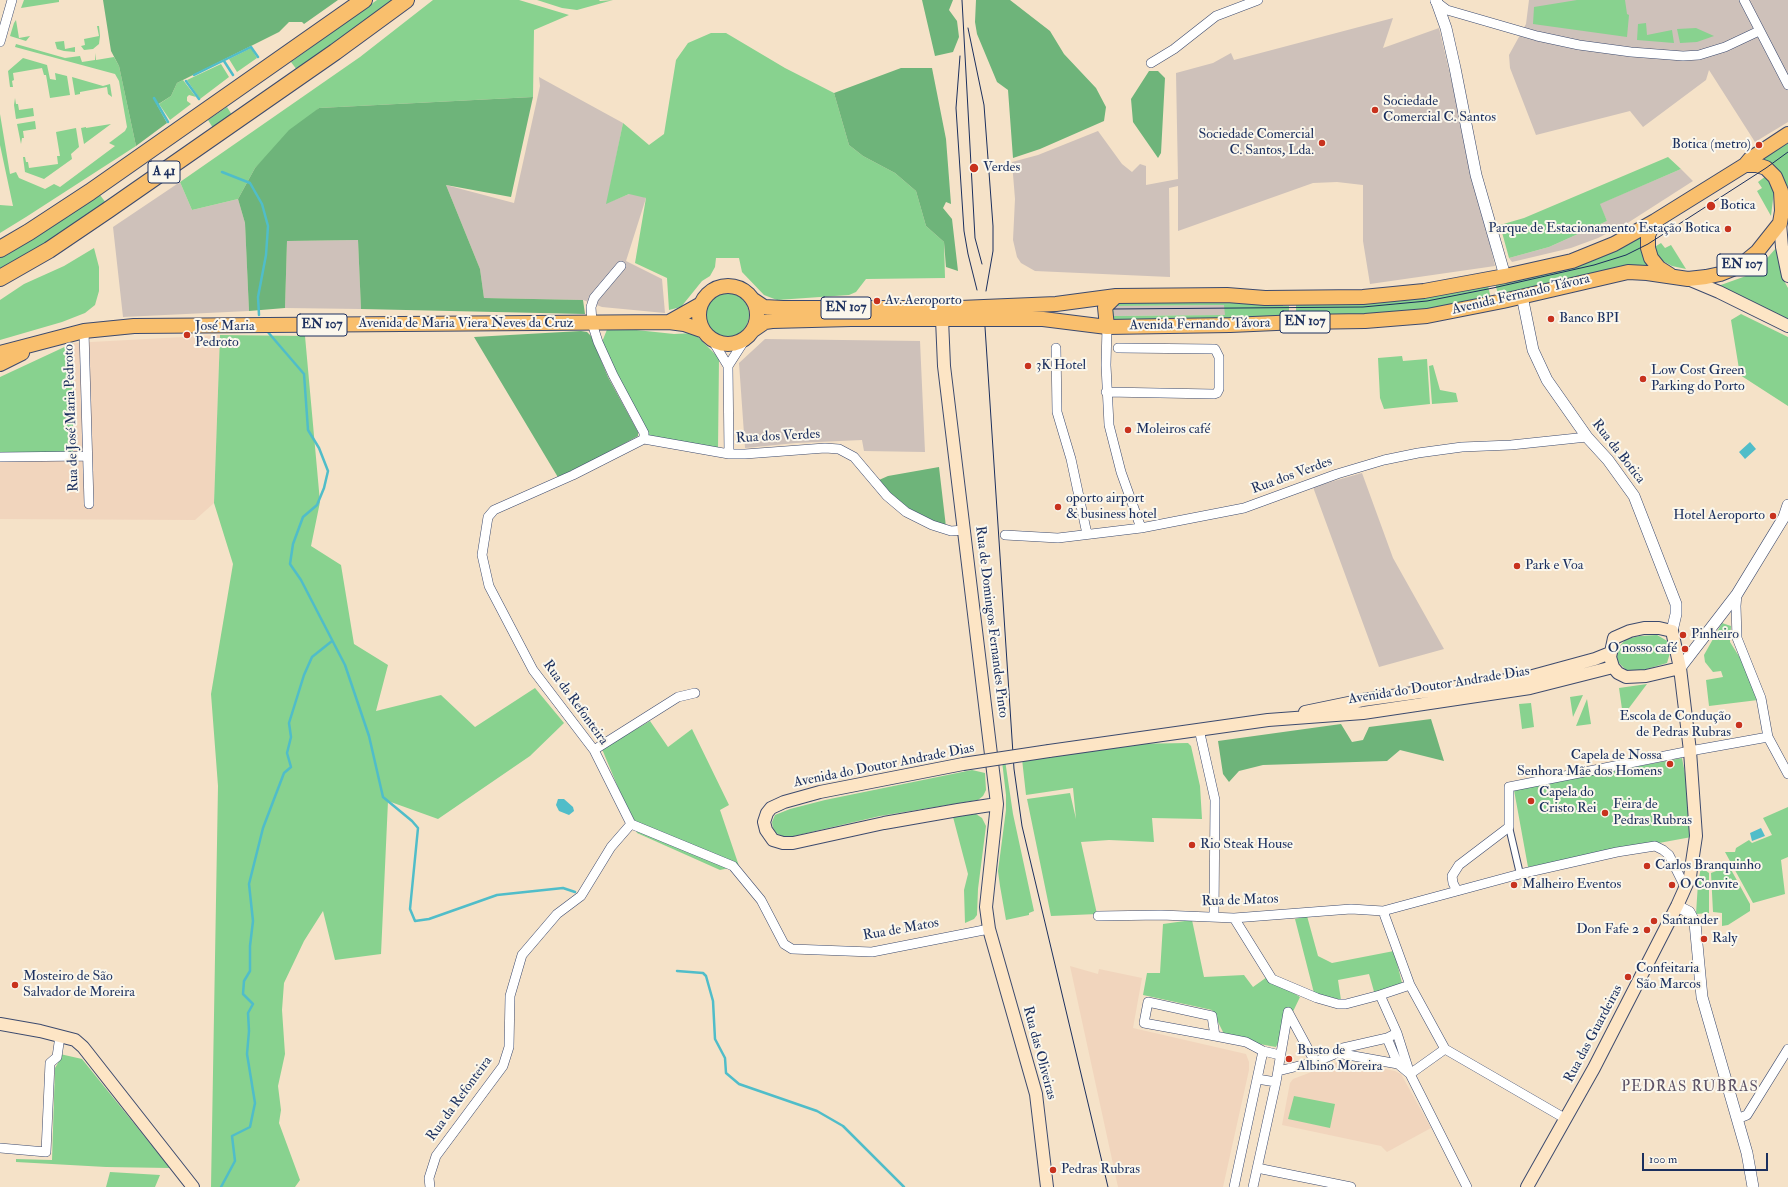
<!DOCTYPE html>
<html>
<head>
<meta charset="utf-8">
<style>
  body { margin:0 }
  #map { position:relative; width:1788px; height:1187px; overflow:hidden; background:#f5e2c8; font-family:"IM FELL Double Pica",serif }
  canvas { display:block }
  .scale { position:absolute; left:1642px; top:1153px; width:126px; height:18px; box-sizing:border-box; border:2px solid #1b2f5e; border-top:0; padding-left:5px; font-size:12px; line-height:14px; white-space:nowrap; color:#1b2f5e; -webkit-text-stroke:3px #fbf7ec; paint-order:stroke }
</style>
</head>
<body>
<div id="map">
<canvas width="1788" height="1187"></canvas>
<div class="scale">100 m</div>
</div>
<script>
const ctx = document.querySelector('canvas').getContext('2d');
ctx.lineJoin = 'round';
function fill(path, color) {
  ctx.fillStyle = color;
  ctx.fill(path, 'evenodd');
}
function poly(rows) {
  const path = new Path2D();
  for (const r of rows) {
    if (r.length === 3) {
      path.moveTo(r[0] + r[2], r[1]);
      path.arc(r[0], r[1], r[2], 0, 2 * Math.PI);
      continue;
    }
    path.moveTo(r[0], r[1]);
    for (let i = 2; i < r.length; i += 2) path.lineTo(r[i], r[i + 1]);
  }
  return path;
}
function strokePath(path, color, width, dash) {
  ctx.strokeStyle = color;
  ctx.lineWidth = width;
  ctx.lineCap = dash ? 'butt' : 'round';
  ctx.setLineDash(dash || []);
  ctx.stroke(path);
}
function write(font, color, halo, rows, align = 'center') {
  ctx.font = font + ' "IM FELL Double Pica",serif';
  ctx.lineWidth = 4;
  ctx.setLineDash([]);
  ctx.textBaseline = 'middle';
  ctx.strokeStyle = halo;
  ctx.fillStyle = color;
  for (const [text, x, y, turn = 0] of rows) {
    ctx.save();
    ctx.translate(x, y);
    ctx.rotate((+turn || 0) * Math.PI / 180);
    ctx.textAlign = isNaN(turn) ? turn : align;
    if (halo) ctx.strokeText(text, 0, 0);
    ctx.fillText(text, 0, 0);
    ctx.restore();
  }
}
const built = poly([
  [220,335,214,503,195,520,0,519,0,460,73,455,73,343],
  [1070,966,1098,974,1099,969,1142,978,1133,1028,1246,1054,1249,1062,1249,1070,1223,1187,1118,1187],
  [1343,1060,1395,1071,1401,1074,1431,1128,1387,1152,1381,1146,1282,1125,1290,1083,1293,1079]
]);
const industrial = poly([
  [1529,0,1788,0,1788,122,1755,142,1709,70,1706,80,1643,127,1630,111,1536,135,1510,68,1509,55,1526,24],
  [1393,18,1383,48,1439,28,1495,266,1370,284,1363,241,1363,185,1337,182,1313,183,1178,231,1178,186,1169,188,1170,277,1035,271,1021,263,1017,257,1013,240,1015,199,1012,162,1038,155,1098,131,1122,164,1132,172,1140,164,1146,166,1146,185,1178,179,1176,73,1213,63,1231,53,1234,60],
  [539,77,623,123,607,203,634,192,646,198,626,261,662,279,665,313,602,307,583,300,484,298,480,269,446,185,514,203,540,86],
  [1681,169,1693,181,1626,224,1598,238,1571,248,1512,262,1509,258,1549,247,1607,221,1599,204],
  [180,182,192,210,238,199,245,223,249,311,123,317,113,227],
  [358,240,361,309,285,308,287,241],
  [1225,305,1225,315,1114,316,1113,306],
  [765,339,920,341,925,452,864,451,862,440,796,443,745,448,739,363],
  [1362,473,1393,558,1444,649,1379,667,1313,487]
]);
const green = poly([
  [24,0,59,0,59,2,21,8],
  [377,0,393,0,297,70,291,62],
  [433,0,519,0,569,15,534,30,533,97,319,108,255,168,238,199,192,210,180,182,360,57],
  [537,0,599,0,600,1,613,0,577,10,562,8],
  [1577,0,1625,0,1627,14,1629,15,1627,37,1533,24,1534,7],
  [16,20,19,38,30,36,26,41,10,36,14,23],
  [1646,23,1647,35,1672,30,1674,43,1637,40,1638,24],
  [97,26,99,26,100,36,99,44,93,49,84,50,81,46,85,45,84,39,99,36],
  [1696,28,1714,36,1697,42,1680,43,1677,29],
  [711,33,726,33,785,68,834,93,849,145,863,156,895,173,916,191,926,226,944,242,945,278,866,279,856,292,849,295,777,300,764,295,742,272,739,258,716,258,715,267,710,276,702,281,681,307,669,310,667,278,635,263,646,198,629,194,606,204,623,123,649,145,664,134,676,60,688,43],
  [64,41,65,49,75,47,75,52,64,51,57,49,55,42],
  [16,44,65,58,80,56,82,62,95,60,95,53,96,60,114,57,119,66,136,146,26,217,0,233,0,205,13,206,0,145,0,114,10,174,16,172,19,178,45,189,54,184,60,187,115,146,109,143,125,131,127,127,119,81,115,74,15,47],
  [251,48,257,58,237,72,229,59],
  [23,58,47,65,50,79,56,80,55,73,67,76,70,95,50,98,46,75,44,75,42,68,13,73,14,80,12,81,13,87,10,87,8,71],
  [221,64,229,77,200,99,187,80],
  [72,77,103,86,110,84,112,97,108,94,107,87,80,92,80,94,75,95],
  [183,80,196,97,189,95,187,97,187,101,191,104,170,120,159,104,171,96,177,83],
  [15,98,16,104,18,104,19,110,33,108,34,116,16,119,14,105],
  [227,107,232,115,213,128,208,120],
  [35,121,36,129,23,131,24,138,22,138,21,144,17,124],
  [111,124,84,144,81,128,86,127,86,128],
  [76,128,79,147,71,154,72,159,44,179,25,172,23,157,25,157,26,162,28,162,29,168,58,164,57,156,60,156,56,132],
  [1788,139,1788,186,1785,186,1758,160],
  [1668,157,1681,169,1600,204,1607,221,1549,247,1509,258,1500,225,1524,218],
  [1766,176,1774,191,1771,216,1757,191,1762,188,1758,182],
  [100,195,106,203,34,250,0,269,0,258,35,238],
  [1643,233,1653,268,1503,297,1503,294,1498,294,1495,283],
  [1661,243,1665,248,1671,245,1686,269,1672,266,1661,260,1653,248],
  [94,248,99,267,99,291,95,305,85,313,62,322,0,340,0,300,24,284,64,266],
  [1776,248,1782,277,1788,288,1788,320,1718,286,1746,276,1763,263],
  [1488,285,1491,300,1428,311,1303,318,1303,314,1296,314,1296,302],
  [727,315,22],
  [1114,301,1283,302,1283,306,1289,306,1289,317,1115,321,1111,319,1110,305],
  [1224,305,1225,315,1114,316,1113,306],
  [1741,314,1788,337,1788,406,1740,375,1731,320],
  [608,327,674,334,694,333,719,358,718,449,649,439,602,342],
  [220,335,305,336,320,502,311,546,341,565,354,644,388,665,376,711,441,695,475,727,535,688,564,723,530,756,438,819,388,801,381,954,335,960,323,911,304,941,284,983,282,1010,285,1054,278,1086,281,1110,279,1123,300,1180,295,1187,211,1187,218,786,211,694,233,564,214,503],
  [73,343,73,455,0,460,0,377],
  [1402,356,1403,361,1427,359,1430,404,1384,409,1380,398,1378,358],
  [1433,365,1440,390,1456,393,1458,402,1432,404,1429,366],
  [1722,623,1731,626,1730,642,1747,669,1758,700,1709,706,1706,680,1723,677,1721,671,1713,672,1705,662,1704,655],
  [1657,635,1669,642,1670,653,1667,663,1640,671,1626,670,1617,661,1617,649,1626,639,1640,636],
  [1647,684,1623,716,1619,688],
  [1583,695,1573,717,1570,697],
  [1587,699,1591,724,1576,726],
  [1531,703,1534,727,1522,729,1519,704],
  [650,721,668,747,692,729,729,805,720,810,739,866,720,870,637,833,602,749],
  [1188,743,1191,746,1200,786,1202,819,1152,818,1154,842,1109,840,1081,842,1097,914,1051,916,1027,799,1070,793,1076,819,1073,788,1026,795,1022,759,1126,744],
  [1682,758,1697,836,1528,867,1514,790],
  [1005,760,1013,814,1034,911,1029,913,1029,915,1006,920,1000,886,998,871,1006,810,1006,795,1002,761],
  [972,770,985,773,986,790,983,796,978,800,880,816,794,836,782,836,776,833,773,828,772,822,775,815,790,809,825,800],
  [1788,807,1788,857,1781,860,1785,894,1753,903,1725,852,1735,852,1736,848,1749,840,1752,843,1772,835,1763,818],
  [976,814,982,818,986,826,978,889,977,915,974,919,965,923,964,890,968,874,953,817],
  [1729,866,1750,904,1750,911,1728,925,1722,926,1722,913,1713,912,1711,873],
  [1701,867,1709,873,1709,913,1696,914,1698,883],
  [1307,916,1318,956,1332,963,1394,951,1403,987,1375,995,1369,974,1338,980,1341,1000,1314,993,1295,919],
  [1192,920,1204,977,1244,975,1253,987,1267,977,1300,997,1276,1047,1226,1038,1212,1010,1143,995,1147,973,1160,973,1163,924],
  [60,1054,82,1059,170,1168,106,1167,16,1162,16,1159,52,1160,55,1068,58,1063],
  [1294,1096,1335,1104,1330,1128,1288,1119],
  [110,1172,160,1175,155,1187,106,1187]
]);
const forest = poly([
  [103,0,338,0,304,24,302,22,289,22,279,32,177,83,171,96,157,105,167,123,136,146,119,66,111,51],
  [922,0,953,0,949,10,957,21,959,37,953,52,935,56],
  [976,0,1010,0,1050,31,1064,54,1096,88,1106,107,1104,121,1040,149,1013,158,1008,90,997,82,977,34,975,22],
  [901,68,932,68,946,139,951,204,946,202,943,208,952,219,958,271,946,267,944,242,926,226,916,191,895,173,863,156,849,145,834,93],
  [1149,71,1158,71,1165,78,1161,153,1158,158,1133,122,1131,99],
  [533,97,511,197,446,185,480,269,484,298,583,300,585,314,361,309,358,240,287,241,285,308,249,311,245,223,238,199,255,168,289,130,319,108],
  [581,331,587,332,591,336,608,377,638,432,638,436,559,479,474,337],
  [939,467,946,527,924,517,895,501,879,480,888,476],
  [1431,719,1444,761,1400,750,1387,761,1263,765,1239,771,1229,782,1223,774,1218,741,1341,724,1352,742,1363,740,1369,727]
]);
const water = poly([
  [1750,442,1756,449,1745,459,1739,452],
  [558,799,564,799,573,807,574,811,569,815,559,811,556,805],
  [1761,828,1765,836,1752,841,1750,833]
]);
const stream = poly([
  [224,61,233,75],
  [194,75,251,47,258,57],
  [186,81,199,99],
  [154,98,168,122],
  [222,172,250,183,262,204,268,226,266,255,258,297,259,315],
  [267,331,304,374,308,430,319,448,328,471,324,488,317,505,303,517,293,544,290,564,301,580,345,665,369,736,383,797,412,821,418,828,410,909,415,921,429,919,497,895,563,888,575,892],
  [677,971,703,973,706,976,713,1001,715,1039,725,1058,726,1073,739,1084,817,1111,843,1126,904,1187],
  [221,1187,235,1161,232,1136,250,1127,255,1103,247,1054,249,1031,248,1013,253,1004,243,994,244,981,250,971,250,946,253,921,249,884,263,828,284,773,291,767,287,753,291,737,289,723,304,675,312,657,332,641]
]);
const pedestrian = poly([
  [1509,827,1520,874]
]);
const minor = poly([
  [1744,0,1788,85],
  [1435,1,1447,10,1537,36,1579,45,1631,52,1683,56,1699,55,1725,47,1759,31],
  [0,42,12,0],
  [1151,63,1174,49,1216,16,1258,0],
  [621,266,594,298,591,307,592,323,598,342,613,375,644,433,644,439],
  [1107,327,1106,365,1109,425,1121,472,1141,528],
  [84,331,89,504],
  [711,338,728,366,729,454],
  [1056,348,1057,412,1071,459,1087,534],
  [728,366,746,338],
  [1106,392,1214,394,1217,393,1219,389,1219,357,1215,349,1118,348],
  [644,439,729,454,745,454,825,448,839,449,854,457,887,496,906,512,932,525,951,531,964,530],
  [0,457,87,456],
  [1005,535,1058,538,1141,528,1244,508,1337,474,1384,460,1418,453,1462,447,1511,445,1587,437],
  [1737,594,1736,606,1737,638,1761,698,1768,737,1788,774],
  [1199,729,1215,800,1214,916],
  [594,750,678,697,695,693],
  [631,824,594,750,533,670,489,586,482,555,488,517,494,510,573,475,644,439],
  [631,824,733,866,761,900,784,944,792,949,872,952,989,929],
  [1457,891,1453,883,1452,876,1459,865,1509,827,1509,787,1690,751,1768,737],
  [1383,911,1410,985,1445,1049,1566,1119],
  [1098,916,1161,915,1234,918,1351,909,1383,911,1520,874,1617,852,1655,846,1663,850,1669,855,1685,887],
  [1234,918,1272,979,1317,998,1338,1004,1346,1004,1380,995,1410,985],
  [1380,995,1397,1033,1410,1074,1467,1187],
  [1288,1012,1315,1062],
  [1215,1036,1212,1016,1148,1002,1144,1023,1215,1036,1246,1042,1263,1051,1280,1055],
  [1387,1038,1398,1064],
  [1337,1053,1398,1064,1410,1074],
  [1278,1071,1315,1062,1337,1053,1343,1048,1387,1038,1397,1033],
  [1410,1074,1445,1049],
  [1257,1079,1276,1082],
  [1737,1119,1747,1115,1788,1049],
  [0,1148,46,1152,50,1063,57,1057,60,1036],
  [1257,1168,1351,1187],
  [430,1187,429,1178,436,1156,503,1066,509,1047,510,996,522,955,557,914,581,896,611,847,631,824],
  [1234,1187,1263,1051],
  [1253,1187,1276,1082,1288,1012]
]);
const tertiary = poly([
  [1436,0,1446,28,1455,68,1476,175,1505,276],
  [1522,296,1533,350,1547,380,1587,437,1608,460,1634,496,1676,604,1676,614,1672,631],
  [1680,668,1737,594,1784,517,1788,505],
  [1677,906,1689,912,1695,923,1702,997,1747,1153,1753,1187]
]);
const secondary = poly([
  [1780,223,1782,247,1788,276],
  [1688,279,1719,292,1788,326],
  [942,319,944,366,997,804,986,907,989,929,1036,1094,1047,1187],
  [1305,712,1363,700,1529,677,1595,659,1610,653],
  [1049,751,1268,720,1363,713,1530,688,1613,667],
  [963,764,820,792,784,802,771,808,767,813,764,822,766,830,773,840,783,843,793,843,884,823,958,810,997,804],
  [0,1024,40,1031,75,1040,83,1047,193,1187],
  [1527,1187,1594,1068,1677,906,1690,877,1691,869,1696,836,1690,751,1680,668,1672,631,1659,628,1644,628,1630,631,1614,638,1610,657,1613,667,1618,673,1626,677,1646,676,1680,668]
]);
const primary = poly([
  [1655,221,1648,235,1648,248,1651,258,1659,268,1670,275],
  [728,315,29],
  [752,299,764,307,783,308,960,308,1056,304,1116,296,1227,295,1265,298,1363,297,1424,291,1505,276,1572,261,1614,244,1655,221,1745,165,1750,159,1788,134],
  [669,322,701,304],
  [1107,327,1105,307,1116,296],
  [752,331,765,322,772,321,851,319,1043,319,1107,327,1230,325,1299,322,1365,321,1427,316,1503,301,1628,272,1647,273,1688,279,1706,277,1720,274,1740,266,1757,252,1780,223,1782,211,1781,191,1775,177,1766,168,1757,165,1745,165],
  [0,353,84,331,134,326,669,322,684,324,704,331],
  [0,364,22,353]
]);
const motorway = poly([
  [0,249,29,232,90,192,364,0],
  [0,278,49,250,108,210,335,52,406,0]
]);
const tram = poly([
  [962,0,975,238,982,264],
  [968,28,984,105,993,226,993,251,986,291],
  [960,56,956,108,964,231,968,254,977,290],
  [1114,309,1363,307,1427,301,1493,288,1594,265,1626,255,1648,244,1766,168,1788,152],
  [985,327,1014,769,1022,826,1108,1187]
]);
const secondaryBridge = poly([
  [963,764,1049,751]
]);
const markers = [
  [1375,110,4,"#c8321e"],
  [1322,143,4,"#c8321e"],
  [1759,145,4,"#c8321e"],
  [974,168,5,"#c8321e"],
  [1711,206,5,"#c8321e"],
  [1728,229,4,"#c8321e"],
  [877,301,4,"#c8321e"],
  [1551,319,4,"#c8321e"],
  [187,335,4,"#c8321e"],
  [1028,366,4,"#c8321e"],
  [1643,379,4,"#c8321e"],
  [1128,430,4,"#c8321e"],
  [1058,507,4,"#c8321e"],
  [1773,516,4,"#c8321e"],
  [1517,566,4,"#c8321e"],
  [1683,635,4,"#c8321e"],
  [1685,649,4,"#c8321e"],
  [1739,725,4,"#c8321e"],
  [1670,764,4,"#c8321e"],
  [1531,801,4,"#c8321e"],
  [1605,813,4,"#c8321e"],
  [1192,845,4,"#c8321e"],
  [1647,866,4,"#c8321e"],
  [1514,885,4,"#c8321e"],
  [1672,885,4,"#c8321e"],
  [1654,921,4,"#c8321e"],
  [1647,930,4,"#c8321e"],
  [1704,939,4,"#c8321e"],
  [1628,977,4,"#c8321e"],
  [15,985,4,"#c8321e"],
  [1289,1059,4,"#c8321e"],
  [1053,1170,4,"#c8321e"]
];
const shields = [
  [164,172,32],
  [1742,265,50],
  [846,308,50],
  [1305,322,50],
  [322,325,50]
];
const shieldNames = [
  ["A 41",164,172],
  ["EN 107",1742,265],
  ["EN 107",846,308],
  ["EN 107",1305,322],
  ["EN 107",322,325]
];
const poiNames = [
  ["Sociedade",1383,102],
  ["Comercial C. Santos",1383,118],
  ["Sociedade Comercial",1314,135,"right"],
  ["C. Santos, Lda.",1314,151,"right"],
  ["Botica (metro)",1751,145,"right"],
  ["Verdes",983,168],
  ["Botica",1720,206],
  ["Parque de Estacionamento Estação Botica",1720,229,"right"],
  ["Av. Aeroporto",885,301],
  ["Banco BPI",1559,319],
  ["José Maria",195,327],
  ["Pedroto",195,343],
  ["3K Hotel",1036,366],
  ["Low Cost Green",1651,371],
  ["Parking do Porto",1651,387],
  ["Moleiros café",1136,430],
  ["oporto airport",1066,499],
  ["& business hotel",1066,515],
  ["Hotel Aeroporto",1765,516,"right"],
  ["Park e Voa",1525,566],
  ["Pinheiro",1691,635],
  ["O nosso café",1677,649,"right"],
  ["Escola de Condução",1731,717,"right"],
  ["de Pedras Rubras",1731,733,"right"],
  ["Capela de Nossa",1662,756,"right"],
  ["Senhora Mãe dos Homens",1662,772,"right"],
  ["Capela do",1539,793],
  ["Cristo Rei",1539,809],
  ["Feira de",1613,805],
  ["Pedras Rubras",1613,821],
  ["Rio Steak House",1200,845],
  ["Carlos Branquinho",1655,866],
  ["Malheiro Eventos",1522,885],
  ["O Convite",1680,885],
  ["Santander",1662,921],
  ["Don Fafe 2",1639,930,"right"],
  ["Raly",1712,939],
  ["Confeitaria",1636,969],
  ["São Marcos",1636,985],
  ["Mosteiro de São",23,977],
  ["Salvador de Moreira",23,993],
  ["Busto de",1297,1051],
  ["Albino Moreira",1297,1067],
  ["Pedras Rubras",1061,1170]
];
const streetNames = [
  ["Avenida Fernando Távora",1521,295,-13],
  ["Avenida de Maria Viera Neves da Cruz",466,324],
  ["Avenida Fernando Távora",1200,325,-1],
  ["Rua de José Maria Pedroto",72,418,-92],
  ["Rua dos Verdes",778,437,-3],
  ["Rua da Botica",1618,452,52],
  ["Rua dos Verdes",1292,476,-20],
  ["Rua de Domingos Fernandes Pinto",991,622,83],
  ["Avenida do Doutor Andrade Dias",1439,686,-9],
  ["Rua da Refonteira",575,703,54],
  ["Avenida do Doutor Andrade Dias",884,766,-11],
  ["Rua de Matos",1240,901,-2],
  ["Rua de Matos",901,930,-10],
  ["Rua das Guardeiras",1594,1034,-62],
  ["Rua das Oliveiras",1039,1053,75],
  ["Rua da Refonteira",460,1099,-54]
];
const neighbourhoodNames = [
  ["PEDRAS RUBRAS",1690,1088]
];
fill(built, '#f1d5bd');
fill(industrial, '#cec1ba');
fill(green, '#88d28f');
fill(forest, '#6eb47a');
fill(water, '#50bdc9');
strokePath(stream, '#50bdc9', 2.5);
strokePath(pedestrian, '#3c4a6e', 8);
strokePath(minor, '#3c4a6e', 10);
strokePath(tertiary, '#3c4a6e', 12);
strokePath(secondary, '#3c4a6e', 14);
strokePath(primary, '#3c4a6e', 16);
strokePath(motorway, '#3c4a6e', 18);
strokePath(pedestrian, '#fff', 6);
strokePath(minor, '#fff', 9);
strokePath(tertiary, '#fff', 11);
strokePath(secondary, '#fde5c5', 12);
strokePath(primary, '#f9bf6d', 14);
strokePath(motorway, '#f9bf6d', 16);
strokePath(tram, '#1b2f5e', 1);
strokePath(secondaryBridge, '#3c4a6e', 14, []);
strokePath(secondaryBridge, '#fde5c5', 12);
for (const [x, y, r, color] of markers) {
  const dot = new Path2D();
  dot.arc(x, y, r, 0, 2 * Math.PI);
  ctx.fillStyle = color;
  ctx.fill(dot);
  strokePath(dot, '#fbf7ec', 1.5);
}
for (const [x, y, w] of shields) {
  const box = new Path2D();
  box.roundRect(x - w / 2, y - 11, w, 22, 3);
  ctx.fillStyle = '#fbf7ec';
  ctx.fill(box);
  strokePath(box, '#1b2f5e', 1);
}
write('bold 13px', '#1b2f5e', null, shieldNames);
write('14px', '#1b2f5e', '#fbf7ec', poiNames, 'left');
write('14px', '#1b2f5e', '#fbf7ec', streetNames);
ctx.letterSpacing = '1px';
write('15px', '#5e5367', '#fbf7ec', neighbourhoodNames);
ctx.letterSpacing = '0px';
</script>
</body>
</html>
